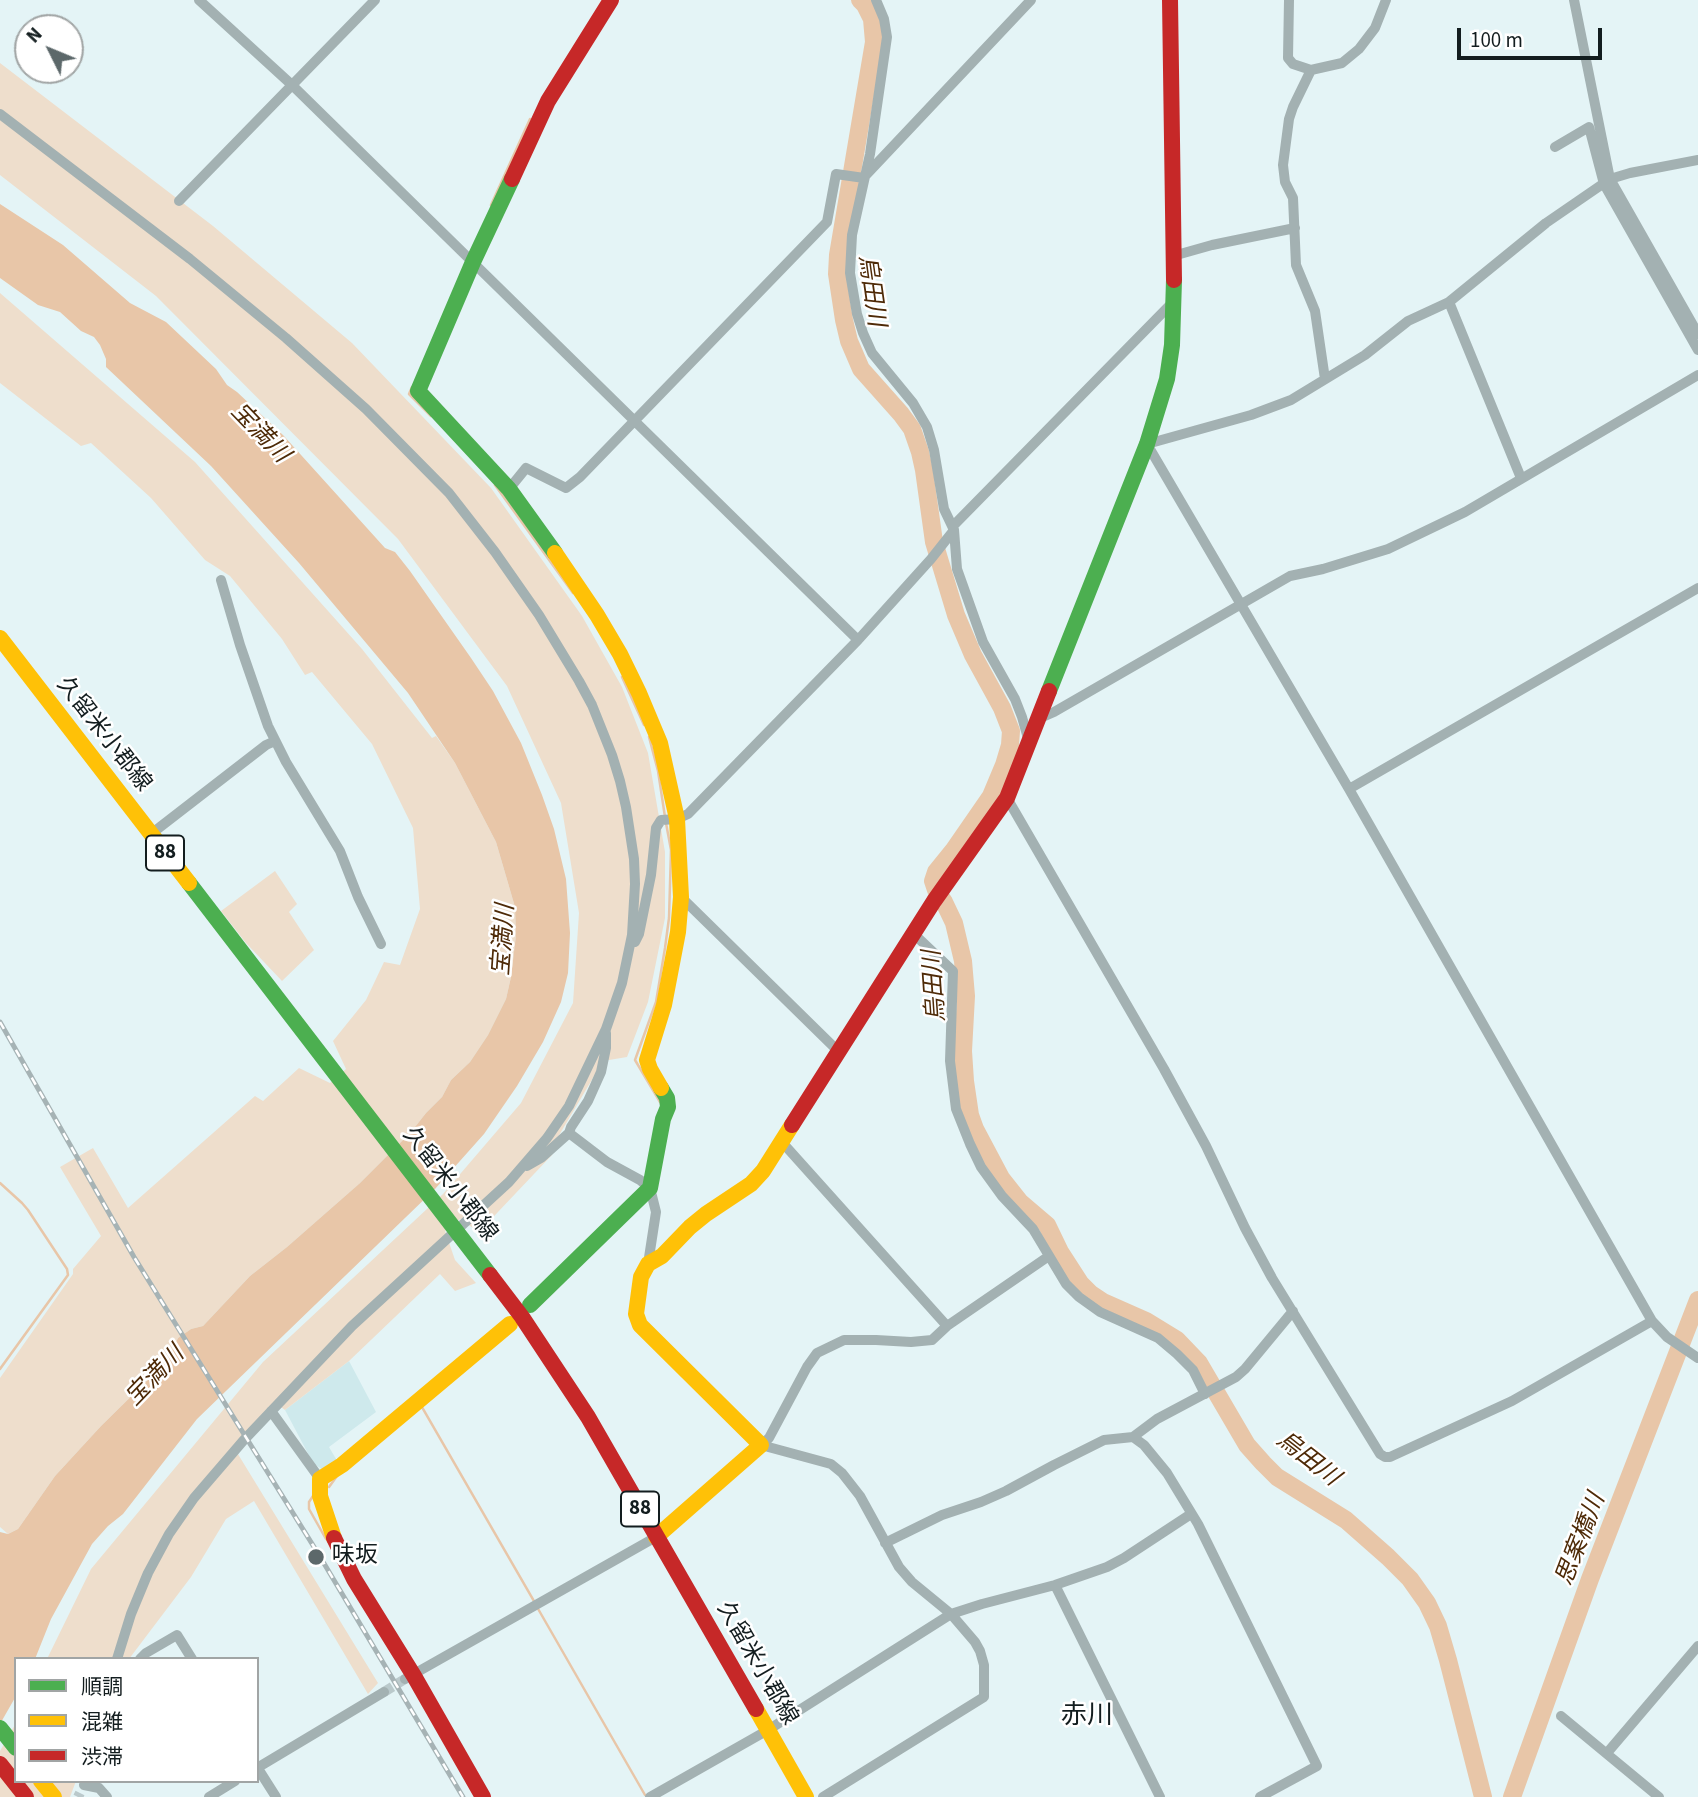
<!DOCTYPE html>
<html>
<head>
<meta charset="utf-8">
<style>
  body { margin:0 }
  #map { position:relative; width:1698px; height:1797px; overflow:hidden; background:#e4f4f6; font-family:"Source Sans 3","Noto Sans JP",sans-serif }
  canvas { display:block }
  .legend { position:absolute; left:14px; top:1657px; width:245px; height:126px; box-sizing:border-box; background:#fff; border:2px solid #a1a5a5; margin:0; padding:9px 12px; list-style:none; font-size:21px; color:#131d1f }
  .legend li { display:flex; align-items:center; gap:14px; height:35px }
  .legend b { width:35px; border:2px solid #a1a5a5 }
  .north { position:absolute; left:14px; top:14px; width:70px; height:70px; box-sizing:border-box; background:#fff; border:2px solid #a1a5a5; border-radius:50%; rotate:313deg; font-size:19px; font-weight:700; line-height:28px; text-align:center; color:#131d1f }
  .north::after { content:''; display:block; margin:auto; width:24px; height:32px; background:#5c686a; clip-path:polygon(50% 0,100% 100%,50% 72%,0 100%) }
  .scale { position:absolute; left:1457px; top:28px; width:145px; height:32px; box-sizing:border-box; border:4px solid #131d1f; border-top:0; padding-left:9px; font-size:21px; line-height:24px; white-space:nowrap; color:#131d1f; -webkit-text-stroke:5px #fff; paint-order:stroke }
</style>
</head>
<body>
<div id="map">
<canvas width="1698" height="1797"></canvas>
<ul class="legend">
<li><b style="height:9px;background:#4caf50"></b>順調</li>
<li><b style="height:9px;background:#ffc107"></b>混雑</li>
<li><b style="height:9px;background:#c62828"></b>渋滞</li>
</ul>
<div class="north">N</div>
<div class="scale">100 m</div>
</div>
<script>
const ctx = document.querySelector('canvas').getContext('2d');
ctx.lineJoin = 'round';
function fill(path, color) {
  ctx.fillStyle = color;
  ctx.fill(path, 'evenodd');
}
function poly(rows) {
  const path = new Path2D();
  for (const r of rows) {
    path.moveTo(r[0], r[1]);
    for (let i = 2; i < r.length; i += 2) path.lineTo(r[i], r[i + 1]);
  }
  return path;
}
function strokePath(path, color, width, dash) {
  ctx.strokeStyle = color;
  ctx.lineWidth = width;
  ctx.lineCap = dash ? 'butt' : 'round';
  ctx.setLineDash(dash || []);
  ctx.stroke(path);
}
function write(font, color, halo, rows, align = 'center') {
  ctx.font = font + ' "Source Sans 3","Noto Sans JP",sans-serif';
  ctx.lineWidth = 5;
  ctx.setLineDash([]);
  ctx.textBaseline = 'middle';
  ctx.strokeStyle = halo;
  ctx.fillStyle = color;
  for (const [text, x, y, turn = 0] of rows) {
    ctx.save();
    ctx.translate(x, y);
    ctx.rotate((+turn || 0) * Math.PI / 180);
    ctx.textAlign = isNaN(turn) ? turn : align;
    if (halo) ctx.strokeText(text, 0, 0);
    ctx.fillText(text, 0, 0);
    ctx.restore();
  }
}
const built = poly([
  [349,1361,376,1412,329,1447,339,1464,326,1472,313,1463,285,1410]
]);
const green = poly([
  [0,63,213,226,352,343,491,488,582,616,622,687,648,753,665,852,665,918,648,1002,627,1057,603,1061,558,1137,552,1155,479,1232,460,1219,445,1231,455,1260,476,1283,455,1291,440,1274,349,1361,285,1410,274,1402,233,1446,378,1683,368,1694,254,1501,226,1519,191,1577,129,1659,47,1659,91,1569,263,1362,443,1194,521,1103,573,1003,579,913,561,803,507,686,398,539,156,296,0,175],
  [0,293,195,462,362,649,432,738,436,736,455,763,496,842,515,907,516,935,511,977,506,999,488,1035,470,1062,451,1080,442,1097,426,1113,411,1132,360,1183,287,1247,250,1276,203,1326,191,1329,178,1338,167,1361,101,1426,55,1476,18,1529,8,1534,0,1527,0,1378,73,1274,73,1269,101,1236,60,1167,93,1148,128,1208,255,1096,263,1101,299,1068,330,1083,346,1069,333,1041,366,1000,384,962,400,965,420,909,413,828,372,744,312,672,305,675,282,639,230,576,205,560,151,498,91,443,81,446,0,383],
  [275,871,297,904,289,912,314,950,282,981,246,943,221,911],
  [16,1723,16,1781,76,1781,70,1797,0,1797,0,1751]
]);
const water = poly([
  [0,204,63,245,130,303,166,322,216,369,227,385,237,392,283,435,385,548,395,552,410,571,471,658,493,691,521,743,542,795,554,829,566,879,570,933,568,973,561,1002,543,1042,517,1086,484,1134,435,1189,197,1419,123,1514,108,1526,92,1544,51,1619,35,1659,16,1659,16,1696,0,1724,0,1532,8,1534,18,1529,55,1476,101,1426,167,1361,178,1338,191,1329,203,1326,250,1276,287,1247,360,1183,411,1132,426,1113,442,1097,451,1080,470,1062,488,1035,506,999,511,977,516,935,515,907,496,842,455,763,408,693,299,563,211,466,106,367,106,359,100,345,94,337,81,331,60,312,38,305,0,278]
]);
const stream = poly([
  [491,205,530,119],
  [412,387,409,394,431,416],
  [495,485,573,593],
  [622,677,644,725],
  [649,737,658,771,665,817],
  [660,1102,635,1060,656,1002,665,948,669,918,671,850,666,823],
  [0,1183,22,1203,28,1210,67,1269,68,1275,0,1369],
  [422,1407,534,1601],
  [329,1487,337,1476],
  [313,1496,309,1502,309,1509,326,1539],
  [537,1607,645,1795]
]);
const river = poly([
  [860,0,865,5,872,19,874,42,838,255,837,274,844,320,849,341,861,369,901,414,912,429,920,452,924,470,934,542,956,615,973,655,1002,708,1011,731,1010,745,1004,765,991,796,953,851,936,872,933,881,936,890,944,902,954,923,963,961,966,996,963,1051,965,1081,970,1115,975,1129,1001,1178,1020,1202,1047,1225,1060,1252,1080,1283,1091,1294,1103,1302,1146,1321,1177,1340,1199,1363,1247,1445,1263,1463,1277,1477,1346,1520,1388,1557,1410,1579,1427,1603,1438,1626,1448,1660,1483,1797],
  [1512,1797,1590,1579,1698,1300]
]);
const streetTunnel = poly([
  [384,1692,405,1679],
  [78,1797,80,1793]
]);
const street = poly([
  [199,0,292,85,858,640],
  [876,0,884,19,887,37,870,154,852,235,850,273,857,314,863,333,872,353,913,403,927,427,934,450,944,509,954,530,957,569,983,642,1015,699,1022,717,1029,742],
  [1289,0,1288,58,1293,64,1311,70,1342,63,1359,49,1375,28,1386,0],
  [1574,0,1610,179,1698,334],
  [1311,70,1293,107,1289,119,1283,165,1285,182,1293,198,1296,265,1315,311,1325,379],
  [0,114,190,259,286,338,366,409,449,493,495,552,539,615,579,681,592,705,612,755,620,781,626,807,634,859,635,884,632,935,622,983,606,1029,569,1106,547,1138,509,1182,352,1326,243,1441,194,1498,169,1534,148,1573,131,1614,117,1659],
  [1555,147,1589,127,1604,184,1698,350],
  [1698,160,1630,173,1610,179,1546,223,1449,302,1408,321,1365,355,1291,400,1251,415,1147,444,1349,789,1652,1321,1667,1337,1698,1358],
  [865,176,1031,0],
  [179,201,375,0],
  [1173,256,1212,245,1295,228],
  [1449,302,1521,478],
  [509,489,526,468,566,488,580,477,827,222,836,174,864,178],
  [953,526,1174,301],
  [221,580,240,645,268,726,286,762,340,851,358,897,381,944],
  [1038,719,1054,712,1290,576,1323,569,1388,549,1465,512,1698,375],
  [1349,789,1698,588],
  [1007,798,1164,1069,1206,1146,1245,1228,1272,1278,1380,1454,1385,1457,1390,1457,1512,1401,1652,1321],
  [151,834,266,745,275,741],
  [681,897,838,1051],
  [913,933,953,971,950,1061,956,1109,970,1144,981,1167,1002,1196,1033,1229,1066,1284,1079,1297,1100,1312,1158,1338,1177,1354,1193,1370,1205,1394],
  [635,942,639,934,651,875,656,828,661,820,677,819,688,814,858,640,931,559,954,530],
  [569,1133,571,1127,588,1101,601,1072,606,1048,606,1033],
  [781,1141,947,1326],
  [527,1166,541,1158,569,1133,607,1162,640,1180,650,1188,656,1212,648,1264],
  [271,1411,320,1479],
  [1133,1437,1144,1445,1167,1473,1198,1524,1317,1766,1260,1797],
  [761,1445,831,1464,842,1473,860,1496,899,1567,912,1582,951,1614,975,1642,980,1651,984,1665,984,1697,823,1797],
  [761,1445,769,1438,807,1367,817,1353,844,1340,876,1340,911,1342,932,1340,947,1326,1049,1256],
  [885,1543,942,1515,981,1502,1006,1491,1054,1465,1104,1440,1133,1437,1157,1419,1236,1377,1245,1369,1293,1311],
  [1055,1585,1160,1797],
  [140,1659,146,1653,177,1635,192,1659],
  [405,1679,656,1537],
  [1561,1716,1659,1797],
  [1607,1753,1698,1646],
  [257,1767,276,1797],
  [257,1768,384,1692],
  [84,1785,99,1788,107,1797],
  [209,1797,235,1781],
  [650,1797,768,1730,951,1614,982,1604,1055,1585,1107,1567,1124,1558,1191,1514]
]);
const fast = poly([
  [512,179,473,262,418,391,509,489,555,553],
  [1049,691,1147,444,1167,379,1172,345,1174,280],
  [189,883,490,1275],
  [530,1305,650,1188,663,1119,668,1107,667,1098,661,1088],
  [0,1728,16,1748]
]);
const slow = poly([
  [555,553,597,615,620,654,639,693,660,743,677,819,681,897,678,932,664,1005,647,1060,650,1069,661,1088],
  [0,638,189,883],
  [656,1537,761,1445,640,1325,636,1314,641,1277,648,1264,662,1256,690,1227,706,1214,751,1184,763,1171,792,1125],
  [334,1538,320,1496,320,1479,342,1465,510,1324],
  [756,1709,806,1797],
  [41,1781,54,1797]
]);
const jam = poly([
  [1170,0,1174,280],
  [512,179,548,101,611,0],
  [792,1125,934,901,1007,798,1049,691],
  [490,1275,522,1317,588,1417,756,1709],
  [334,1538,354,1579,414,1676,483,1797],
  [0,1764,26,1797]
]);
const rail = poly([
  [0,1022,134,1257,319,1555,463,1797]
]);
const markers = [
  [316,1557,9,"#5c686a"]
];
const shields = [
  [165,853,38],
  [640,1509,38]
];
const shieldNames = [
  ["88",165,853],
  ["88",640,1509]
];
const streetNames = [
  ["久留米小郡線",103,735,52],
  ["久留米小郡線",449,1185,52],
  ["久留米小郡線",756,1664,60]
];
const poiNames = [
  ["味坂",332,1557]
];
const waterNames = [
  ["烏田川",870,291,82],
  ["宝満川",259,434,46],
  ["宝満川",505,940,-86],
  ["烏田川",936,986,-94],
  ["宝満川",156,1377,-46],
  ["烏田川",1307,1460,38],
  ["思案橋川",1582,1540,-69]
];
const quarterNames = [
  ["赤川",1087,1717]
];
fill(built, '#cee9ec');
fill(green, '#eedecc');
fill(water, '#e8c6a8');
strokePath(stream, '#e8c6a8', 2.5);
strokePath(river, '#e8c6a8', 18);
strokePath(streetTunnel, '#bac9cb', 10, [10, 5]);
strokePath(street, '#a3b1b2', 10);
strokePath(fast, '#4caf50', 16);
strokePath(slow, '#ffc107', 16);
strokePath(jam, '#c62828', 16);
strokePath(rail, '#a6b3b5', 5);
strokePath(rail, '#fff', 2.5, [8]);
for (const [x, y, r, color] of markers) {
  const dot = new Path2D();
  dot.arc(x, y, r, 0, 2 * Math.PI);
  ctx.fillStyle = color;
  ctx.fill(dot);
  strokePath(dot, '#fff', 2.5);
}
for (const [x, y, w] of shields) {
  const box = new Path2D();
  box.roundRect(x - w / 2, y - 17.5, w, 35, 5);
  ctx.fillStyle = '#fff';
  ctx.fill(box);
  strokePath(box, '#131d1f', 2);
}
write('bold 21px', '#131d1f', null, shieldNames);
write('23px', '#131d1f', '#fff', streetNames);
write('23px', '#131d1f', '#fff', poiNames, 'left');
write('italic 24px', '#4e2a07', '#fff', waterNames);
write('26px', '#131d1f', '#fff', quarterNames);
</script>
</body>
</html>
